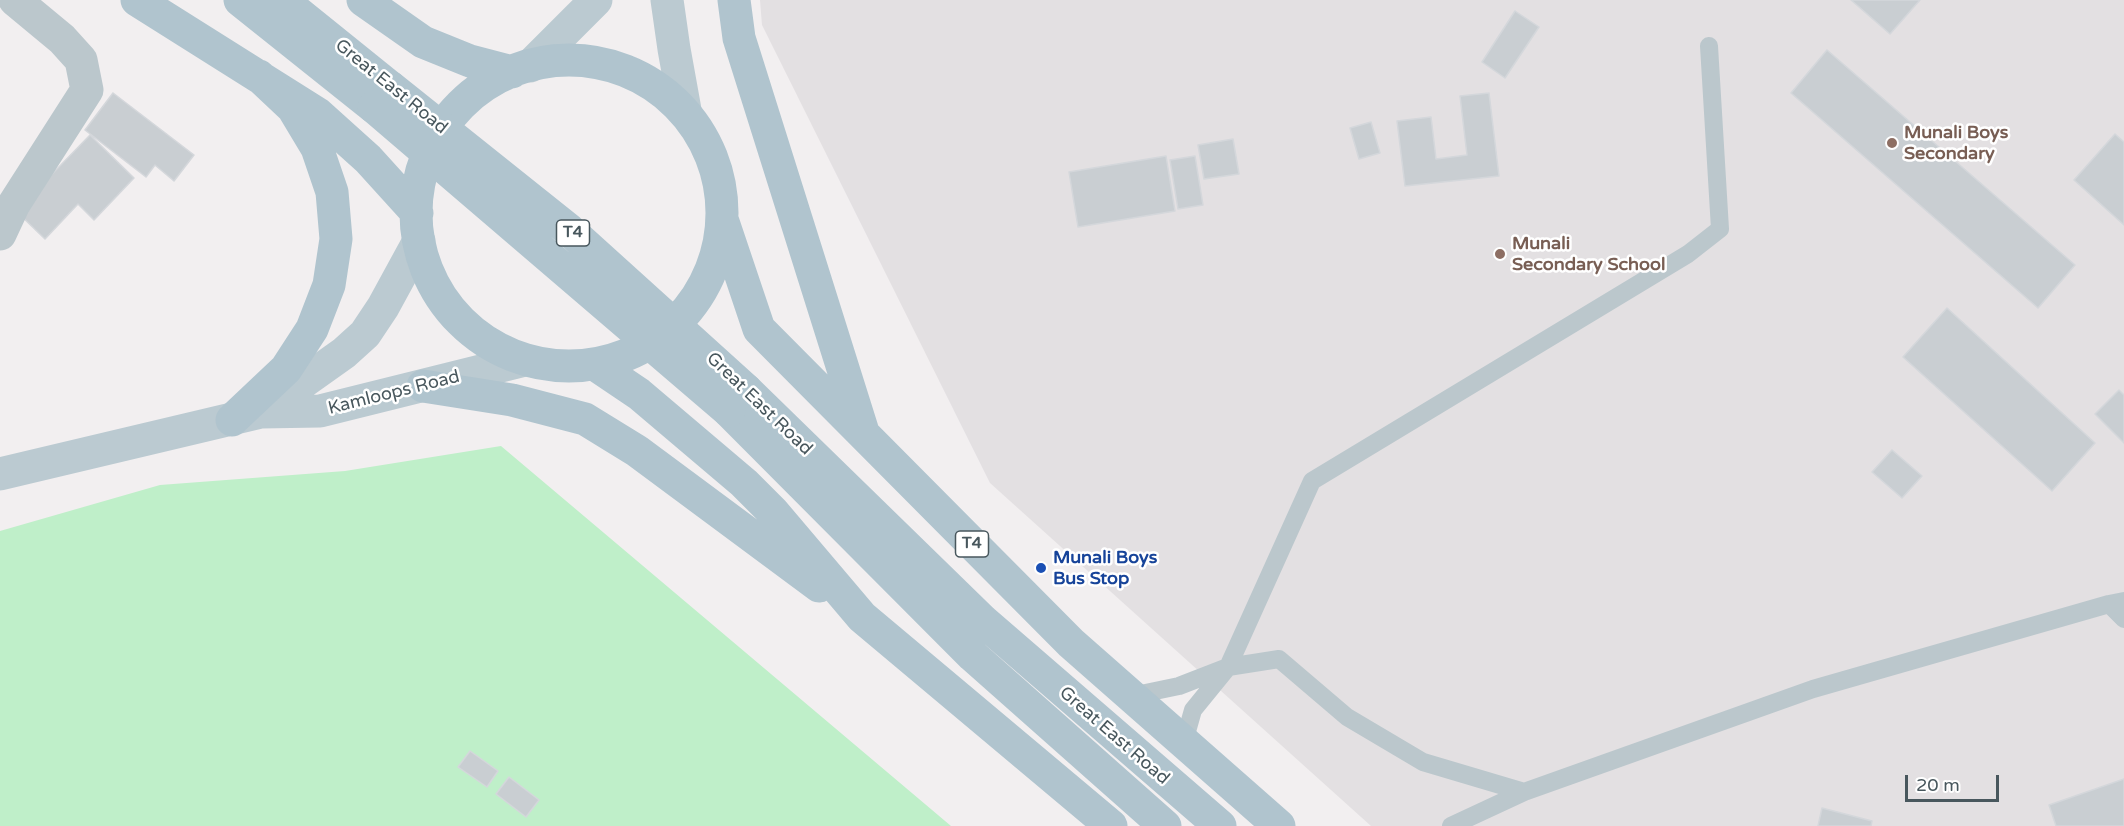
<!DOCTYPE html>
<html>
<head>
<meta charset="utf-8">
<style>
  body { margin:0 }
  #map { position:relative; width:2124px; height:826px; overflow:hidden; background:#f2eff0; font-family:"Varela Round",sans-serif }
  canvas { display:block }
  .scale { position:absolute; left:1905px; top:775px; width:94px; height:27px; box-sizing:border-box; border:3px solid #48575d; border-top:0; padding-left:8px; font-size:18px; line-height:21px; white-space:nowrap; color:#48575d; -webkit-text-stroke:4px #fff; paint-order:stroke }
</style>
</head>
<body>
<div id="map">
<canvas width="2124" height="826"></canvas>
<div class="scale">20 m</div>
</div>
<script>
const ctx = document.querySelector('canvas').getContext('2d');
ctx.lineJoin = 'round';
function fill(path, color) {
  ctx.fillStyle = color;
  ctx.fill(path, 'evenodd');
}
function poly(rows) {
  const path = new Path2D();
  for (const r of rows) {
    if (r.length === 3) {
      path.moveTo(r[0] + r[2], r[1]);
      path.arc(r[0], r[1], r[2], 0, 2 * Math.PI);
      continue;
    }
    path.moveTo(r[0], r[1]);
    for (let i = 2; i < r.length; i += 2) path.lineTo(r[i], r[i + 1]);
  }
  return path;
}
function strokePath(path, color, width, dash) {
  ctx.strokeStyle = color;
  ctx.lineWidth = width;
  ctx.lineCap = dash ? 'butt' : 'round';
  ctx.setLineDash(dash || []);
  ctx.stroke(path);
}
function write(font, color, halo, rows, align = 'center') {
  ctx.font = font + ' "Varela Round",sans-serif';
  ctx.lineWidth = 5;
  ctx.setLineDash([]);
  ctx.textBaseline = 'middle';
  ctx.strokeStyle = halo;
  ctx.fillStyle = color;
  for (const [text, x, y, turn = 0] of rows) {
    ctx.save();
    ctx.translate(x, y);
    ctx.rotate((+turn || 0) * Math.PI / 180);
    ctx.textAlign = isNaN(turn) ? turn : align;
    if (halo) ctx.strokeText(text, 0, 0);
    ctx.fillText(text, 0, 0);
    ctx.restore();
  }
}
const education = poly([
  [760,0,2124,0,2124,826,1371,826,990,483,762,25]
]);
const green = poly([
  [501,446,951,826,0,826,0,531,160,485,345,471]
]);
const building = poly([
  [1851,0,1920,0,1890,34,1851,0],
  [1515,11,1539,27,1505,78,1482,62,1515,11],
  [1827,50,2075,265,2038,308,1791,93,1827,50],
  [113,93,194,155,174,181,155,165,146,177,85,130,113,93],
  [1489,93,1499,176,1405,186,1397,121,1431,117,1436,159,1467,155,1460,96,1489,93],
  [1371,122,1380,153,1359,159,1350,128,1371,122],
  [2115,134,2124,142,2124,225,2074,180,2115,134],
  [90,135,134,178,94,220,78,204,45,239,16,211,90,135],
  [1233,139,1239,174,1204,179,1198,145,1233,139],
  [1166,156,1175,211,1078,227,1069,172,1166,156],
  [1195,156,1203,205,1178,209,1170,160,1195,156],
  [1947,308,2095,443,2052,491,1903,357,1947,308],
  [2119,390,2124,395,2124,443,2095,414,2119,390],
  [1892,450,1922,476,1902,498,1872,472,1892,450],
  [470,751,498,771,487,787,458,767,470,751],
  [509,777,539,800,526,817,496,794,509,777],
  [2124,779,2124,826,2056,826,2049,805,2124,779],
  [1822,808,1872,821,1871,826,1818,826,1822,808]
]);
const service = poly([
  [2109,604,2124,619],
  [1131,696,1179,686,1228,667,1279,659,1347,717,1423,762,1524,792],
  [1184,742,1193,710,1228,667,1312,481,1688,254,1720,229,1709,46],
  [1451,826,1524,792,1813,689,2109,604,2124,601]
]);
const minor = poly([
  [0,234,14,204,87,90,81,60,62,39,15,0]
]);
const secondary = poly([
  [667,0,674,49,685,110],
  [530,66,596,0],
  [261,412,344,353,365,334,383,307,419,241],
  [0,474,261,412,320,411,525,360]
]);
const primary = poly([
  [137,0,318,114,368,159,417,213],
  [240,0,374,107],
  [282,0,390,87],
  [363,0,423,42,470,61,512,72],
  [734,0,739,38,862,429],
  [569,213,153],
  [723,222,759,329,1071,643,1279,826],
  [596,365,639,394,744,483,773,512,862,617,1111,826],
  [423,386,512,400,585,419,637,451,819,586],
  [746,390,983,621,1220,826],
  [729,411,973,656,1165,826],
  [232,420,286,369,312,329,329,285,336,239,332,192,317,148,293,108,259,76]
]);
const primaryBridge = poly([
  [390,87,569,230,746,390],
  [374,107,729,411]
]);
const markers = [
  [1892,143,6,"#8d6e63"],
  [1500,254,6,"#8d6e63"],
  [1041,568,6,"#1a4fb4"]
];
const shields = [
  [573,233,33],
  [972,544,33]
];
const shieldNames = [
  ["T4",573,233],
  ["T4",972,544]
];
const streetNames = [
  ["Great East Road",391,87,39],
  ["Kamloops Road",394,393,-14],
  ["Great East Road",759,404,44],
  ["Great East Road",1114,736,41]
];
const educationNames = [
  ["Munali Boys",1904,133],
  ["Secondary",1904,154],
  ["Munali",1512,244],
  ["Secondary School",1512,265]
];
const transitNames = [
  ["Munali Boys",1053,558],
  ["Bus Stop",1053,579]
];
fill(education, '#e3e0e2');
fill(green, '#bfefc9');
fill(building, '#c9ced2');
strokePath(building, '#d4d7db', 1.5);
strokePath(service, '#bbc7cc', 18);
strokePath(minor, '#bbc7cc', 33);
strokePath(secondary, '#bbcad1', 33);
strokePath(primary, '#b0c4ce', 33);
strokePath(primaryBridge, '#b0c4ce', 33);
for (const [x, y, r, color] of markers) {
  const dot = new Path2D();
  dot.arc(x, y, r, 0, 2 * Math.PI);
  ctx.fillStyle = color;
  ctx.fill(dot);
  strokePath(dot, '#fff', 2);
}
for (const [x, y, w] of shields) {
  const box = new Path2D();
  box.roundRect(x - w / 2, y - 13, w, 26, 4.5);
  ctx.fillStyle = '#fff';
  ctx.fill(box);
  strokePath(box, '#48575d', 1.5);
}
write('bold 16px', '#48575d', null, shieldNames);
write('18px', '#48575d', '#fff', streetNames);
write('bold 18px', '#785e54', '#fff', educationNames, 'left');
write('bold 18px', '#164399', '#fff', transitNames, 'left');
</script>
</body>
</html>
